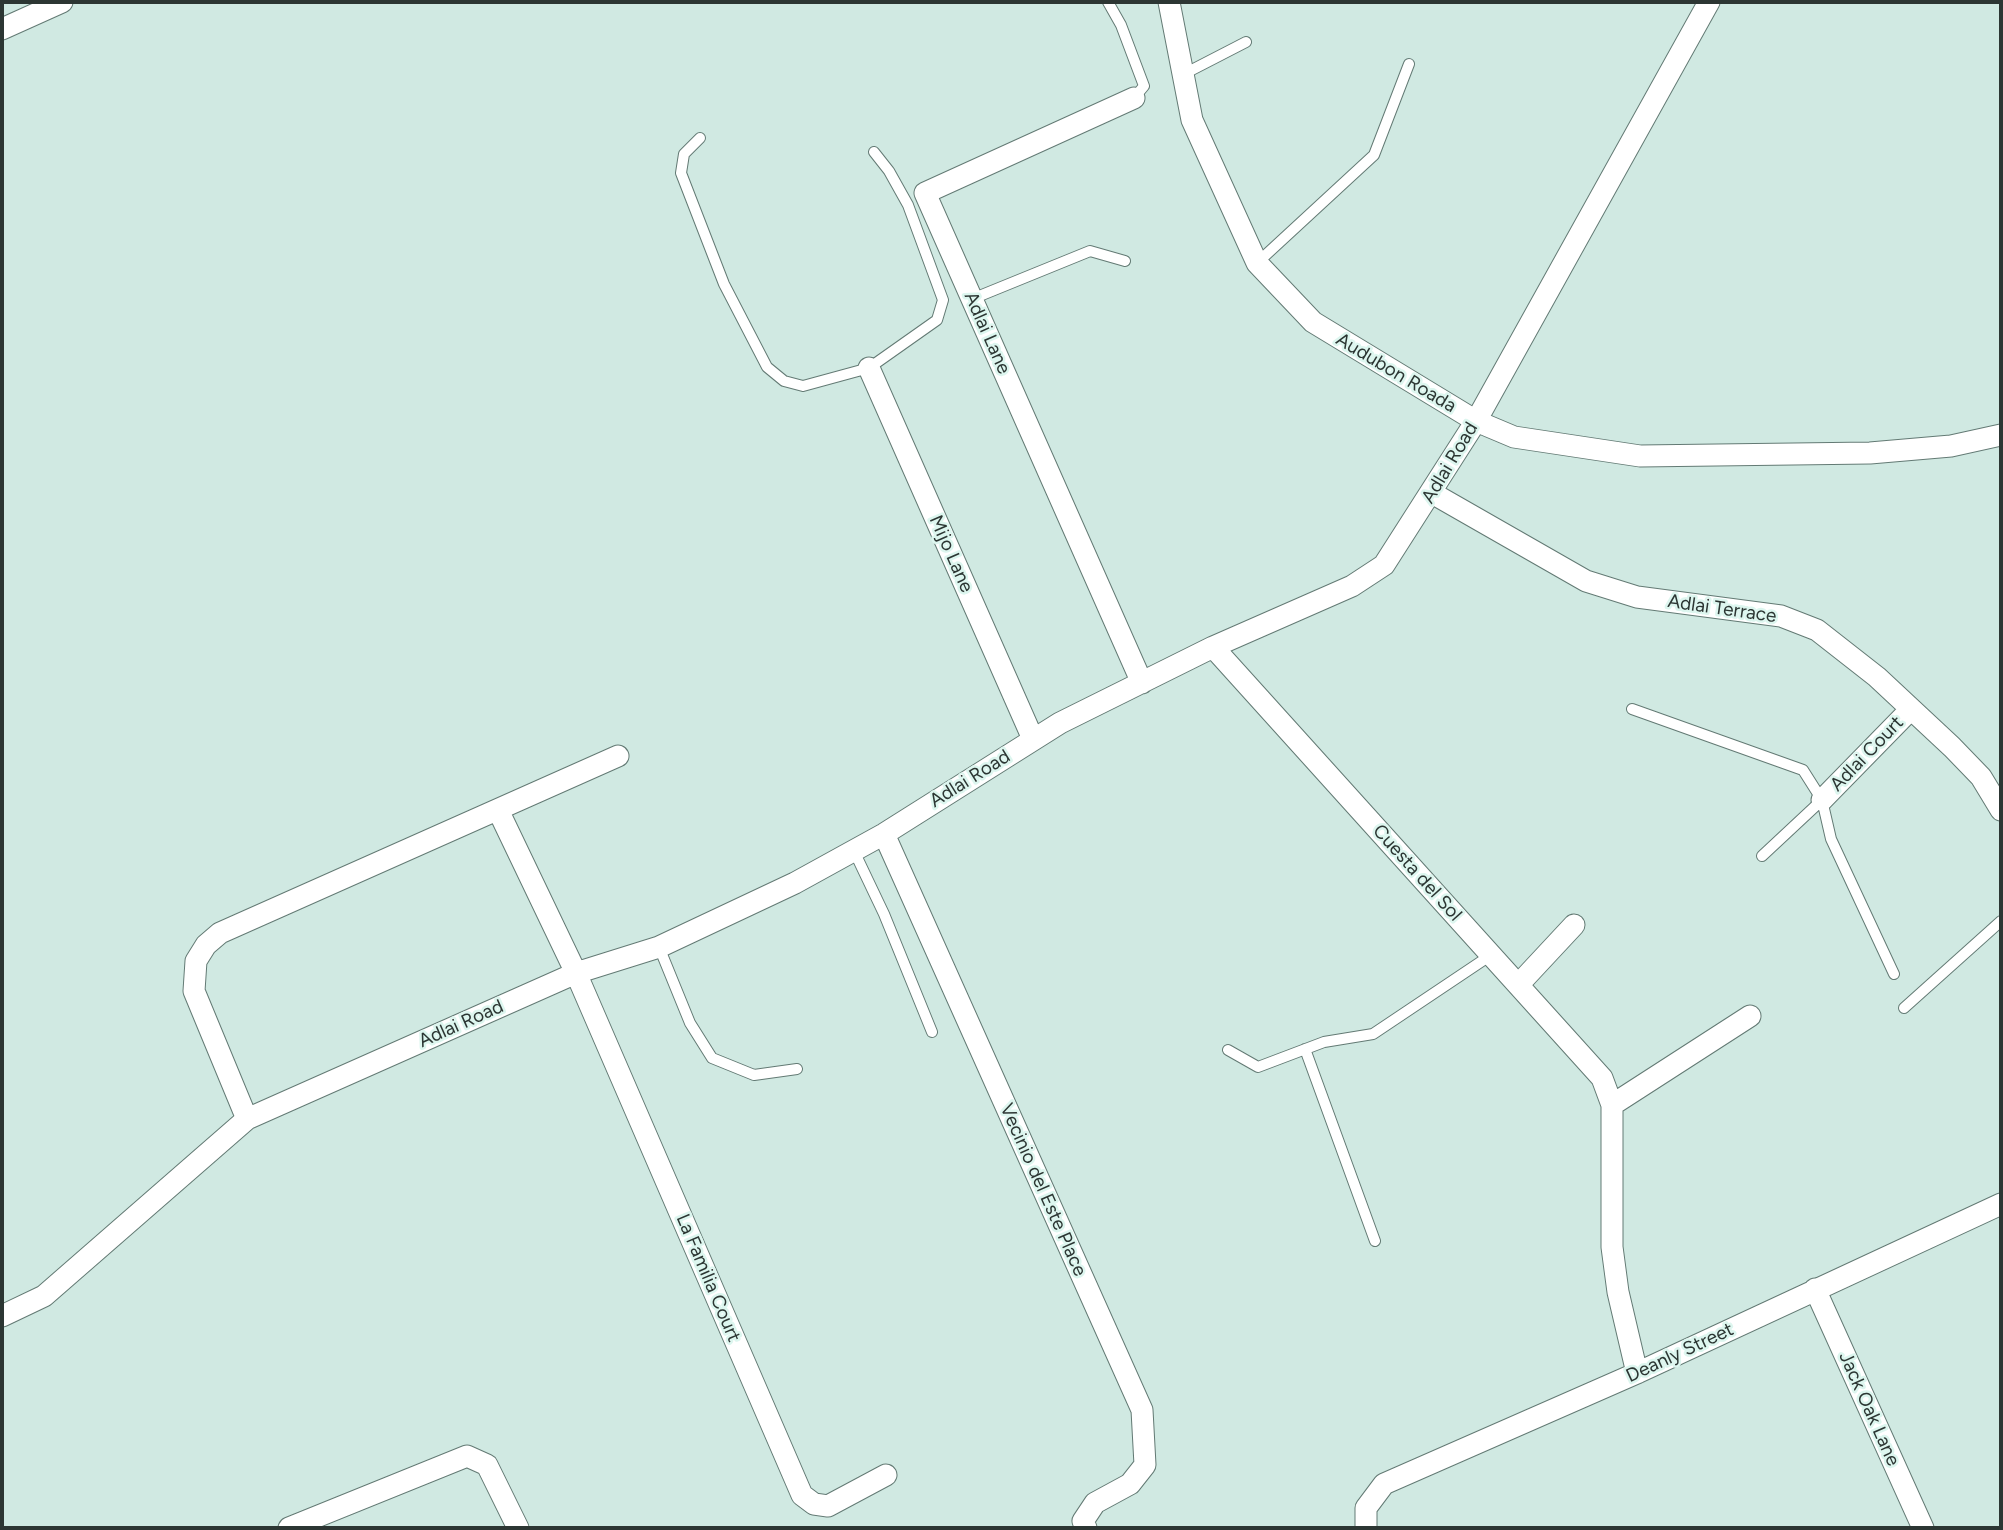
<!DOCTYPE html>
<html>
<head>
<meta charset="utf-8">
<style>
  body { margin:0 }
  #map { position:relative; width:2003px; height:1530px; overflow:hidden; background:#d0e9e2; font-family:Figtree,sans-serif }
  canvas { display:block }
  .frame { position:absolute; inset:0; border:4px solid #2c3633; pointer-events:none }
</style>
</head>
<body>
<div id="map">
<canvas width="2003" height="1530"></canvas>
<div class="frame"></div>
</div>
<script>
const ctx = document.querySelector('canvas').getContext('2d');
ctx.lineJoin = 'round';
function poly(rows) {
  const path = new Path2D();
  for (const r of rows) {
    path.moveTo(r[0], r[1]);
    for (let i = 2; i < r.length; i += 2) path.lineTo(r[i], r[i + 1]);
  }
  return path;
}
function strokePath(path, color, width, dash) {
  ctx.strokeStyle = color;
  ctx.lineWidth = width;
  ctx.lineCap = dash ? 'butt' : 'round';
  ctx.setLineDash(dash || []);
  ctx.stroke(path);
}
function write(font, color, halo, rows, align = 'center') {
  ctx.font = font + ' Figtree,sans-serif';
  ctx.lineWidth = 5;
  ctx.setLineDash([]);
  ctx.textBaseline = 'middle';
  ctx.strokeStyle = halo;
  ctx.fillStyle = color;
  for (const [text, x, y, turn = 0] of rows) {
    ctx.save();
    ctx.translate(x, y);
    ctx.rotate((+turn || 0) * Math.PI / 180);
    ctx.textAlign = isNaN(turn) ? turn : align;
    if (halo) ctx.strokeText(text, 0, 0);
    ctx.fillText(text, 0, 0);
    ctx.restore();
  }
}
const lane = poly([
  [1108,2,1121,25,1144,86,1134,98],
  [1182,75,1246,42],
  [700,138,684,154,681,173,724,284,767,367,784,381,803,386,869,368,937,320,943,300,908,205,889,171,874,152],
  [1257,263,1374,155,1409,64],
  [972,299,1090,251,1125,261],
  [1632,709,1803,770,1822,800,1831,839,1894,974],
  [854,851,884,914,932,1032],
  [1762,856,1822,800],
  [659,947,690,1023,712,1058,754,1075,797,1069],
  [1904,1008,2001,921],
  [1305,1049,1375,1241],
  [1228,1050,1258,1067,1324,1042,1373,1034,1491,955]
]);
const street = poly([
  [1169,2,1192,120,1257,263,1313,322,1476,421,1514,437,1640,456,1870,453,1951,446,2001,435],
  [2,29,62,2],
  [1134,98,925,193,1142,683],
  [869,368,1033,739],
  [1432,493,1586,581,1637,597,1781,616,1817,630,1877,677,1952,747,1981,777,2001,810],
  [1213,647,1602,1078,1612,1105],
  [1822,800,1911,709],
  [498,810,576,973,802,1495,814,1504,828,1506,886,1475],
  [884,834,1142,1410,1145,1465,1130,1484,1095,1503,1083,1521,1086,1528],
  [1519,984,1574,925],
  [247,1119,194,991,196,961,206,945,220,933,618,756],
  [1815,1289,1923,1528],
  [2,1316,44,1296,247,1119,576,973,659,947,795,883,884,834,1060,723,1213,647,1352,586,1384,565,1476,421,1709,2],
  [1637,1373,1618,1292,1612,1247,1612,1105,1750,1016],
  [289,1528,467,1456,487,1465,518,1528],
  [1366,1528,1366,1508,1384,1484,1637,1373,2001,1204]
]);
const streetNames = [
  ["Adlai Lane",987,333,66],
  ["Audubon Roada",1396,373,31],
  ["Adlai Road",1450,463,-59],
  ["Mijo Lane",951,554,66],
  ["Adlai Terrace",1722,609,8],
  ["Adlai Court",1867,754,-46],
  ["Adlai Road",970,779,-32],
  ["Cuesta del Sol",1417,873,48],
  ["Adlai Road",461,1024,-24],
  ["Vecinio del Este Place",1043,1190,66],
  ["La Familia Court",708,1278,67],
  ["Deanly Street",1680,1353,-25],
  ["Jack Oak Lane",1869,1409,66]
];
strokePath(lane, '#637a74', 12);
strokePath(street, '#637a74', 23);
strokePath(lane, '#fff', 10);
strokePath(street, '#fff', 21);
write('19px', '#2c3633', '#ddf6ef', streetNames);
</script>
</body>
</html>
